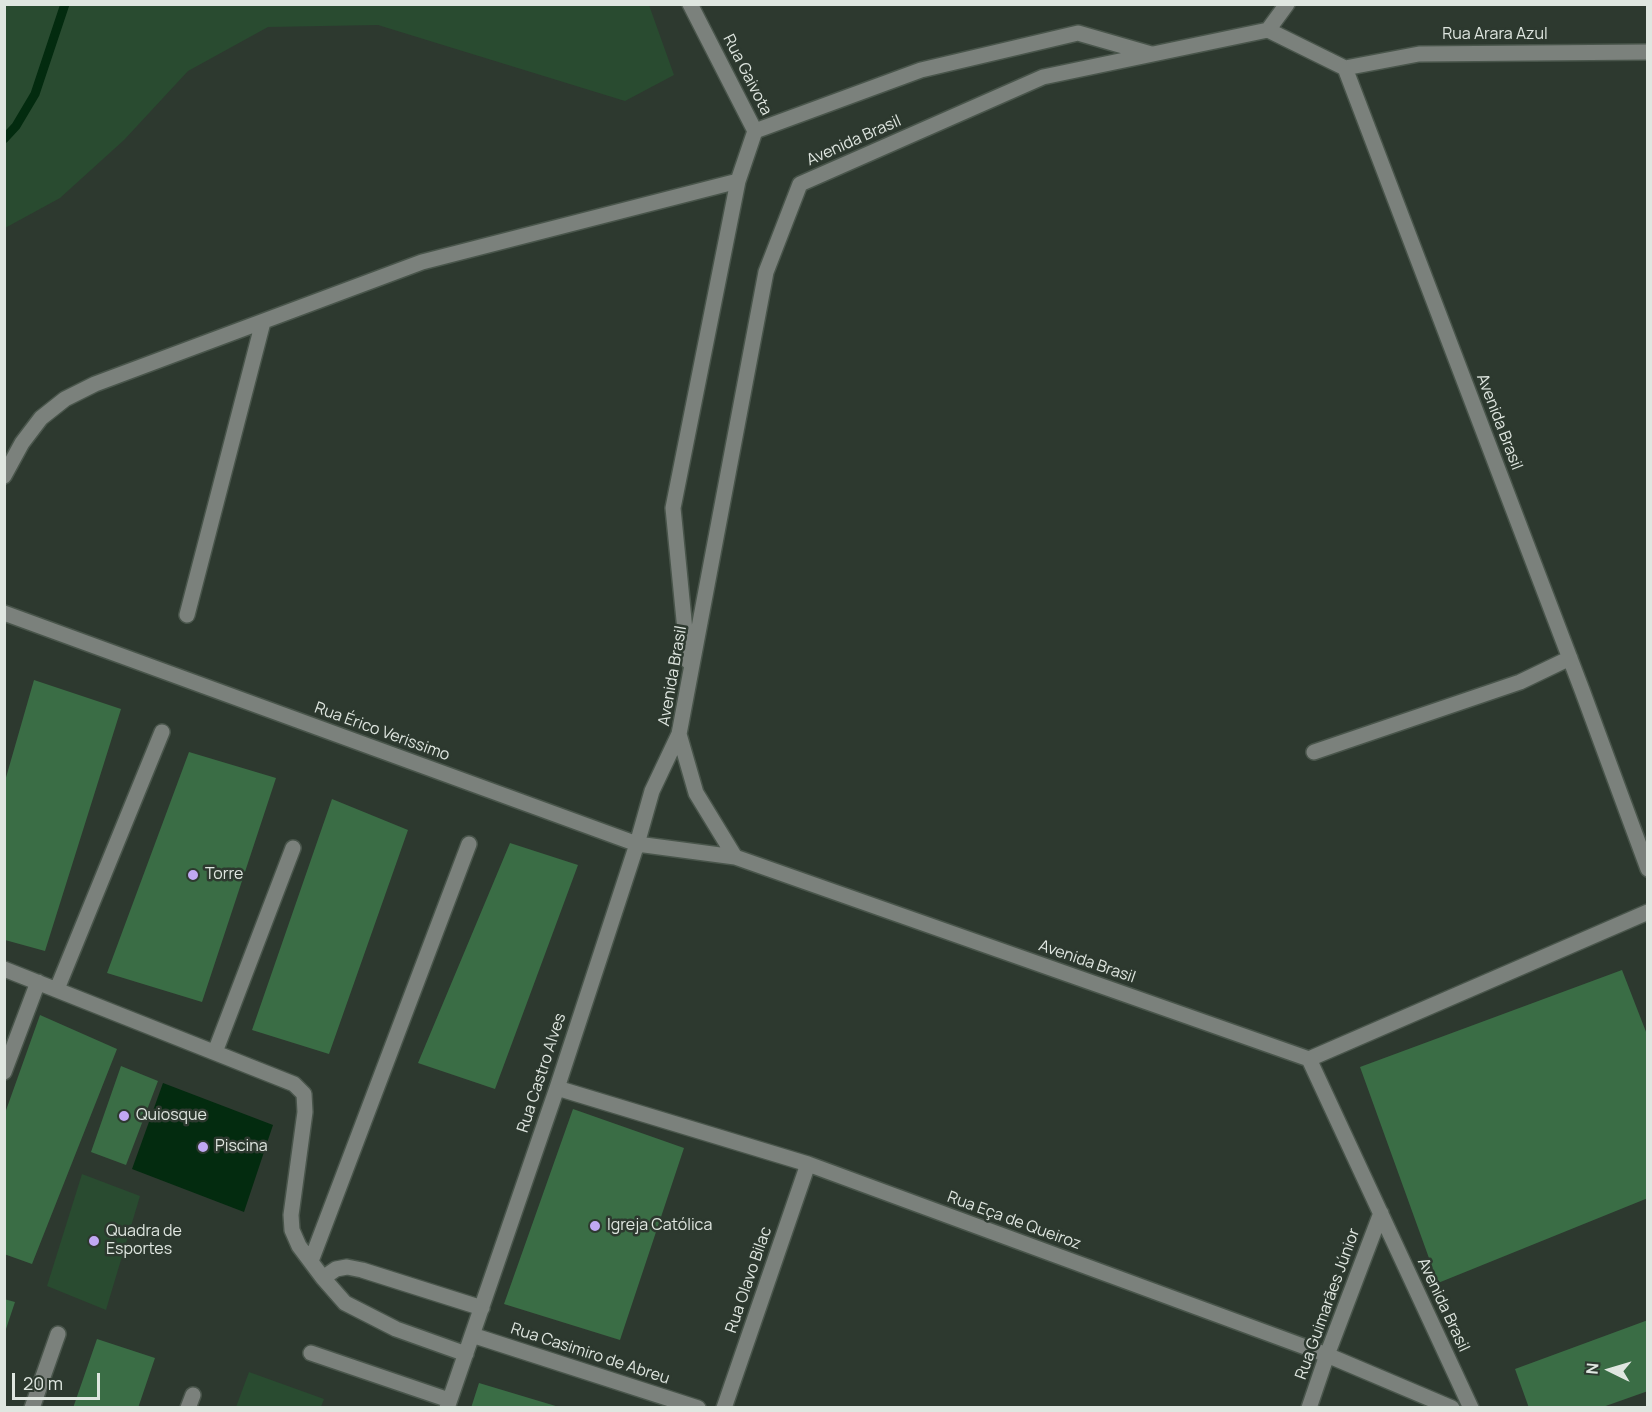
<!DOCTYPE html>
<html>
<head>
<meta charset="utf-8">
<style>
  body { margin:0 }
  #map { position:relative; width:1652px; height:1412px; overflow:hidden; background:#2d392f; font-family:Manrope,sans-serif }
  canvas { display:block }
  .frame { position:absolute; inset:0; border:6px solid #dfe6e0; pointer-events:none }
  .north { position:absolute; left:1580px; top:1340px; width:60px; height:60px; -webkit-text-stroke:4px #2d392f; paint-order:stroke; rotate:275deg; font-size:16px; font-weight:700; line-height:24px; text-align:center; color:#dfe6e0 }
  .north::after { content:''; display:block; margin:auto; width:21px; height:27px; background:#dfe6e0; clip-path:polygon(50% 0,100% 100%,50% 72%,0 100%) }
  .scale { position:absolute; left:12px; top:1373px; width:88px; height:27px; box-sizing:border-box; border:3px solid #dfe6e0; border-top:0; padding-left:8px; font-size:18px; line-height:21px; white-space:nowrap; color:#dfe6e0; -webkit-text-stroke:4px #2d392f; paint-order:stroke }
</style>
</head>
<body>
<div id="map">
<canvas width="1652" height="1412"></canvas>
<div class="frame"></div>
<div class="north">N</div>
<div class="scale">20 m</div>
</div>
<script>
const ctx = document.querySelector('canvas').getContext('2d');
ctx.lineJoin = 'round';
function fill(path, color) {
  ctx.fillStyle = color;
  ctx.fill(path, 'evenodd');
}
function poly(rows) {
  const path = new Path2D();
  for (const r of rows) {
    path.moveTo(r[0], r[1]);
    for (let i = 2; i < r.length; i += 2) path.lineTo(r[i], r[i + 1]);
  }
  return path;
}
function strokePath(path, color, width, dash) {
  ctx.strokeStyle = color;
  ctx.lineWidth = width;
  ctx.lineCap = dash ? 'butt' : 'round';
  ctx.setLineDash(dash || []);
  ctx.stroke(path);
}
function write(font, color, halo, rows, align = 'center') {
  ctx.font = font + ' Manrope,sans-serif';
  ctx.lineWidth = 5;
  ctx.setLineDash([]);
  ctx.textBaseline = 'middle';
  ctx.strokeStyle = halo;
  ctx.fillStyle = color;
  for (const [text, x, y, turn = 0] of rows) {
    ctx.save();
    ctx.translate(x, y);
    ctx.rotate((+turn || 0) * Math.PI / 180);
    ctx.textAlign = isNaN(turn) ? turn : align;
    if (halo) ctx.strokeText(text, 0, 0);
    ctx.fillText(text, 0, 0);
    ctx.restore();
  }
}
const green = poly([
  [6,5,649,5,674,75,625,101,378,25,268,27,188,71,124,140,60,198,5,228,4,34,6,31],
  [82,1174,140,1196,106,1310,47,1286],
  [249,1372,324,1399,321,1407,236,1407]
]);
const water = poly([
  [163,1083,273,1125,244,1212,132,1169]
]);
const stream = poly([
  [4,139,16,126,35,94,65,4]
]);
const building = poly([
  [34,680,121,709,45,951,5,940,5,781],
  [189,752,276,778,202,1002,107,973],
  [332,799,408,830,329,1054,252,1030],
  [510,843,578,865,495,1089,418,1063],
  [1622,970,1648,1037,1648,1198,1438,1283,1360,1067],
  [40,1015,117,1049,32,1264,4,1254,4,1116],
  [121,1066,158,1081,126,1165,91,1152],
  [573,1109,684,1148,620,1340,504,1304],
  [4,1299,15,1302,5,1332,4,1332],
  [1648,1320,1648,1391,1600,1408,1529,1408,1515,1369],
  [97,1339,155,1358,138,1408,73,1408],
  [479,1383,559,1407,558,1408,471,1408]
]);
const minor = poly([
  [690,4,755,131],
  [1268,30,1287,4],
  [1345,68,1419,54,1648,52],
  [4,476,22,443,41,418,65,399,95,384,422,262,738,181],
  [4,613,637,844,735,857,1309,1059,1471,1408],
  [187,615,263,322],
  [688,661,673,508,738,181,755,131,921,70,1078,33,1151,54],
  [1314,752,1520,682,1570,658],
  [735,857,696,793,679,734,766,272,800,184,1043,77,1268,30,1345,68,1582,690,1648,869],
  [4,969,294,1084,304,1094,305,1112,291,1215,292,1230,299,1246,323,1278,345,1303,396,1329,466,1354],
  [57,989,162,732],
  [215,1052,293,848],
  [1309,1059,1648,912],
  [4,1072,38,982],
  [557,1088,808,1164,1327,1355,1452,1408],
  [311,1261,469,844],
  [323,1278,336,1269,347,1267,362,1270,482,1308],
  [472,1335,698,1408],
  [311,1353,449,1400],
  [32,1408,58,1334],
  [188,1408,193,1395],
  [447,1408,557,1088,637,844,652,791,679,734],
  [724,1408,808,1164],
  [1309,1408,1327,1355,1381,1213]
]);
const markers = [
  [193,875,6,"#c1a8f3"],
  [124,1116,6,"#c1a8f3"],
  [203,1147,6,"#c1a8f3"],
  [595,1226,6,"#c1a8f3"],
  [94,1241,6,"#c1a8f3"]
];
const streetNames = [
  ["Rua Arara Azul",1495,35],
  ["Rua Gaivota",747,75,63],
  ["Avenida Brasil",854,141,-24],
  ["Avenida Brasil",1499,422,69],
  ["Avenida Brasil",673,676,-80],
  ["Rua Érico Verissimo",382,732,20],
  ["Avenida Brasil",1087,962,19],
  ["Rua Castro Alves",542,1073,-72],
  ["Rua Eça de Queiroz",1014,1221,20],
  ["Rua Olavo Bilac",749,1280,-71],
  ["Rua Guimarães Júnior",1328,1304,-70],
  ["Avenida Brasil",1443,1305,65],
  ["Rua Casimiro de Abreu",590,1354,18]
];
const poiNames = [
  ["Torre",205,875],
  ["Quiosque",136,1116],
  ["Piscina",215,1147],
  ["Igreja Católica",607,1226],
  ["Quadra de",106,1232],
  ["Esportes",106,1250]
];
fill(green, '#294b30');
fill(water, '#032b0f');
strokePath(stream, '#032b0f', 9);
fill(building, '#3a6d45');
strokePath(minor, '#49554b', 18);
strokePath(minor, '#7b817c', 15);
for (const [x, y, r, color] of markers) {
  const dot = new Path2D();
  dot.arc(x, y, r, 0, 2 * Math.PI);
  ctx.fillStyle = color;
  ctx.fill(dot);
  strokePath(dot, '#2d392f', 2);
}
write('16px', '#dfe6e0', '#2d392f', streetNames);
write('16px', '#dfe6e0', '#2d392f', poiNames, 'left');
</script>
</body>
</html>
